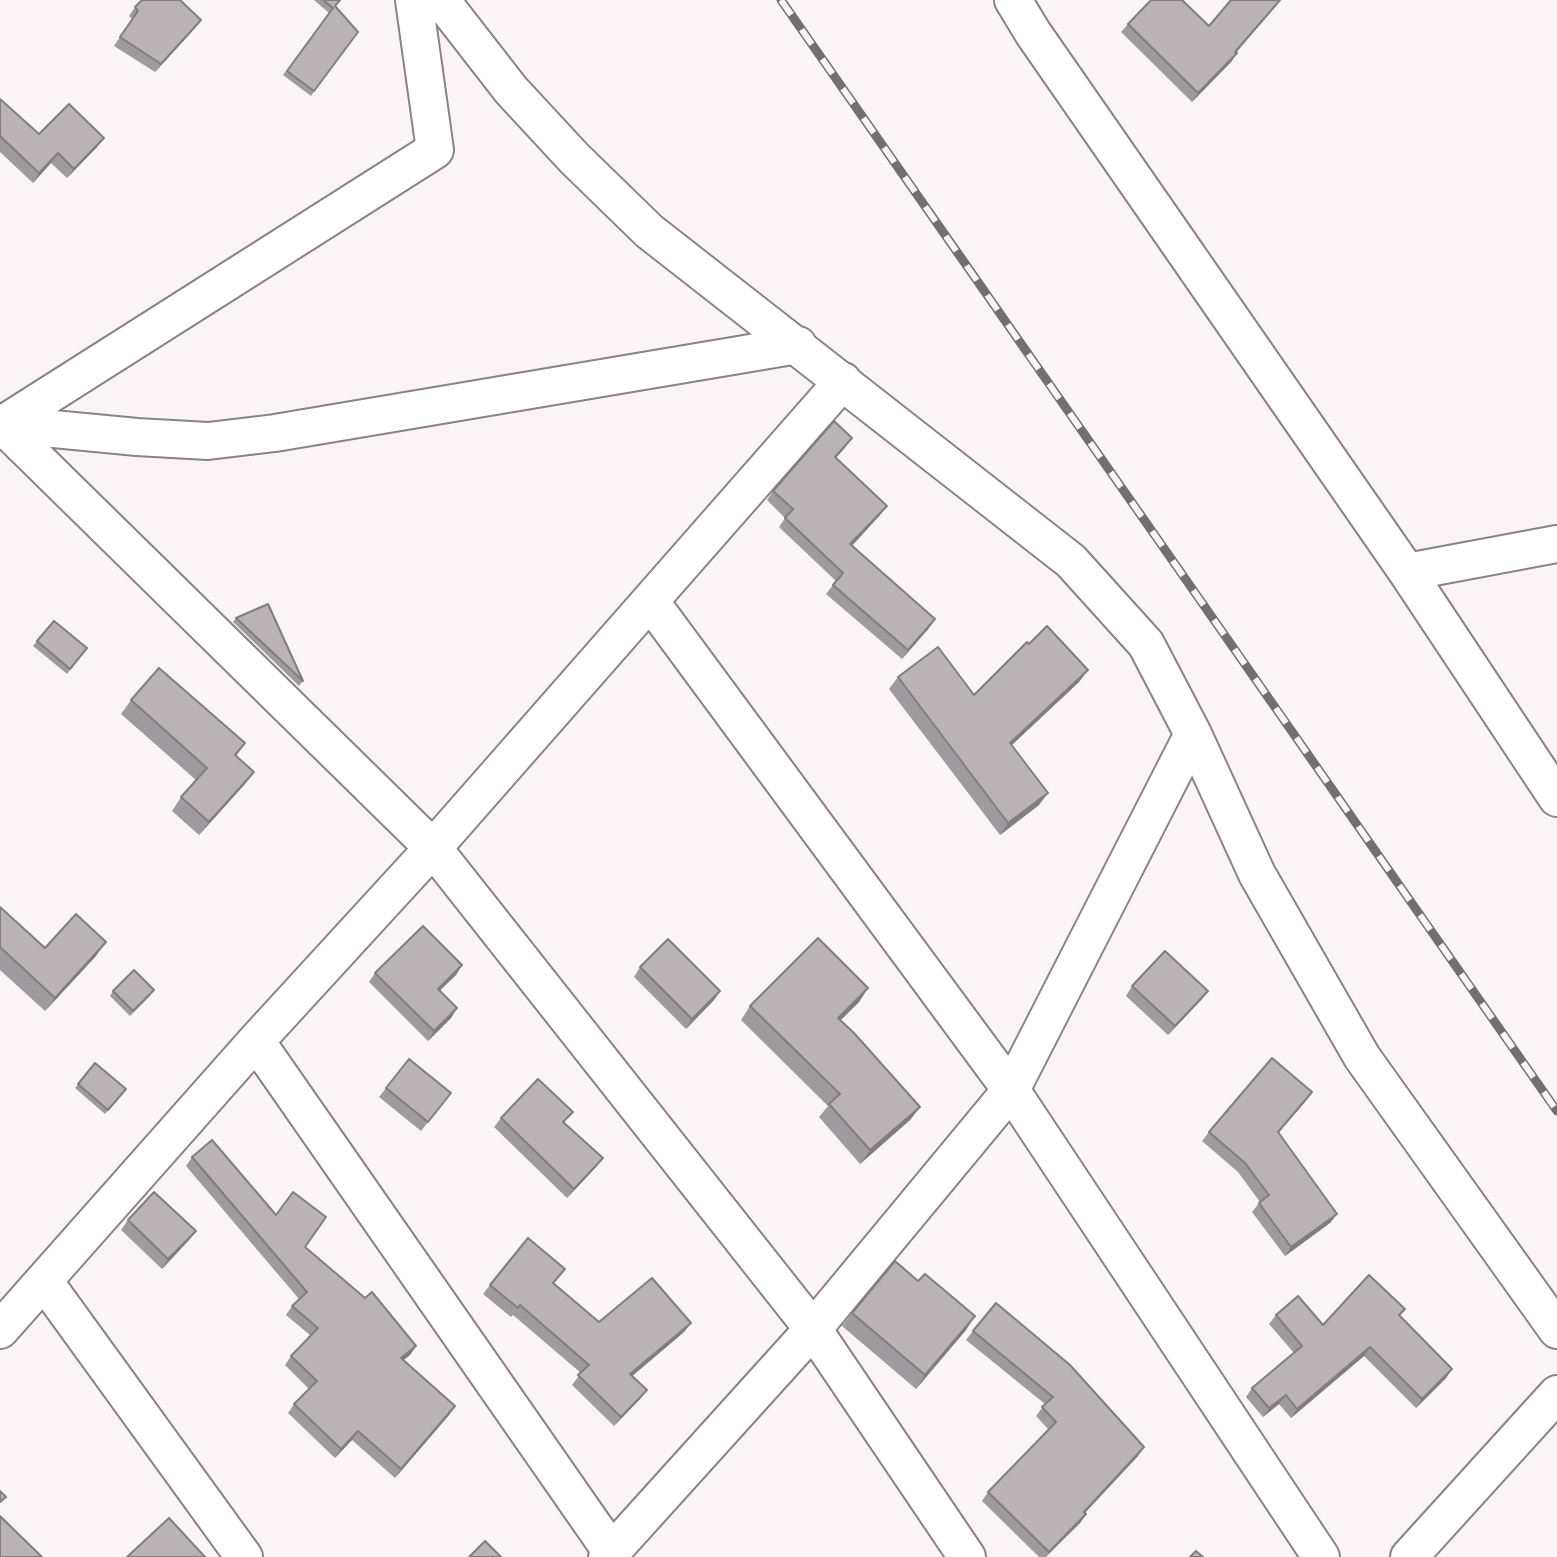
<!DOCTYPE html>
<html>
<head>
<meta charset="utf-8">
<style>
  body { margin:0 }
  canvas { display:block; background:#faf4f7 }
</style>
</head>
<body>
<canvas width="1557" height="1557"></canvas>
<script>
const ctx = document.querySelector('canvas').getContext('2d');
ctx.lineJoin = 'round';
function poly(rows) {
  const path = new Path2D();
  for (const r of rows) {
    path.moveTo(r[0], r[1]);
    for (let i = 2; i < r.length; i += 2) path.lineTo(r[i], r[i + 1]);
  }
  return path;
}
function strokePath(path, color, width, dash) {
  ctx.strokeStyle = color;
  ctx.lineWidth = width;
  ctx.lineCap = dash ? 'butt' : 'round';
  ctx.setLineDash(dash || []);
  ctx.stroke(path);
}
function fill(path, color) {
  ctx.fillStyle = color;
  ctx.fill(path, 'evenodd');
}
const minor = poly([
  [441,0,511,90,574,158,649,231,1071,561,1146,644,1193,734,1257,874,1362,1057,1557,1330],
  [1013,0,1033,33,1407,572,1557,798],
  [0,423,433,848,813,1329,967,1557],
  [0,424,137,437,208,441,275,433,798,345],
  [0,426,435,150,414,0],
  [1407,572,1557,544],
  [650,601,1011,1090,1321,1557],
  [256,1041,611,1551],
  [44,1281,244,1557],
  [0,1330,256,1041,433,848,843,381],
  [607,1557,813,1329,1011,1090,1193,734],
  [1409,1557,1557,1394]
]);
const rail = poly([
  [781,0,1557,1111]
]);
const wall = poly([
  [314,0,341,0,335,6,358,32,311,96,283,75,329,13],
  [1280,0,1236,53,1237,53,1231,62,1192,102,1121,32,1128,24,1209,26],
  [135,7,195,28,155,72,114,46,132,19,129,16],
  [0,99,39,134,97,147,67,178,51,163,33,183,0,152],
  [846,447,836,458,880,515,852,546,929,628,902,659,826,594,836,581,779,527,785,518,767,500,773,491],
  [236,618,303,681,299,686,233,622],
  [37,641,87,648,67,674,33,646],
  [898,677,974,695,1079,682,1012,745,1039,805,1000,835,889,689],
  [131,700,245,743,236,756,254,772,244,785,199,835,172,811,181,797,196,780,121,714],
  [0,907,45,948,96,956,45,1011,0,970],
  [462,965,456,975,439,991,457,1008,451,1018,428,1041,369,982,375,973],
  [640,967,720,991,714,1000,686,1029,634,977],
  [1132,986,1208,991,1201,1000,1168,1035,1126,996],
  [868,988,859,1002,840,1020,920,1107,910,1120,860,1164,819,1117,828,1106,741,1020,750,1006],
  [113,991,151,995,130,1016,110,996],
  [95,1063,126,1089,105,1114,75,1088],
  [386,1088,451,1093,421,1131,379,1097],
  [1312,1092,1278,1133,1337,1214,1330,1223,1285,1256,1252,1212,1260,1202,1238,1172,1202,1141,1209,1132],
  [501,1118,565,1123,603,1158,596,1167,567,1198,494,1127],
  [192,1157,276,1215,305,1247,416,1346,410,1355,403,1360,449,1415,395,1478,352,1440,335,1458,288,1413,294,1404,309,1389,285,1365,291,1356,311,1336,286,1315,292,1306,299,1299,186,1166],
  [128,1220,196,1231,189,1240,162,1269,121,1230],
  [554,1284,599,1322,691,1323,684,1332,632,1376,647,1390,640,1399,614,1426,572,1385,581,1373,513,1315,511,1317,483,1294,490,1285],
  [1405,1309,1400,1316,1452,1369,1446,1378,1416,1408,1364,1356,1291,1418,1279,1404,1263,1417,1246,1397,1252,1388,1294,1353,1269,1324,1276,1315,1323,1325],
  [852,1313,966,1330,916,1389,842,1326],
  [973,1331,1138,1456,1085,1513,1086,1514,1080,1523,1046,1557,1039,1557,982,1501,988,1492,1049,1430,1036,1416,1045,1404,966,1340]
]);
const shadedWall = poly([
  [1280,0,1276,6,1229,60,1235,52],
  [201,20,195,28,155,72,161,64],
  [1237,53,1231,62,1192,102,1198,93],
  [104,138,97,147,67,178,74,169],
  [58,153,51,163,33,183,39,173],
  [887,506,880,515,844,554,850,544],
  [935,619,929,628,902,659,908,650],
  [1088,670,1079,682,1001,755,1010,743],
  [254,772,244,785,199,835,209,822],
  [1048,793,1039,805,1000,835,1008,823],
  [106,942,96,956,45,1011,55,998],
  [462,965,456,975,431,999,438,989],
  [868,988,859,1002,829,1032,838,1018],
  [720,991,714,1000,686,1029,692,1019],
  [1208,991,1201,1000,1168,1035,1175,1026],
  [457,1008,451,1018,428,1041,434,1031],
  [1312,1092,1305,1102,1271,1141,1278,1132],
  [920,1107,910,1120,860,1164,870,1150],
  [603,1158,596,1167,567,1198,574,1189],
  [1337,1214,1330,1223,1285,1256,1291,1247],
  [196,1231,189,1240,162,1269,168,1259],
  [975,1316,966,1330,916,1389,925,1375],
  [691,1323,684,1332,624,1383,630,1374],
  [416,1346,410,1355,395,1367,401,1358],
  [1370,1347,1364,1356,1291,1418,1297,1409],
  [1452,1369,1446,1378,1416,1408,1422,1399],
  [647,1390,640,1399,614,1426,621,1417],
  [1286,1395,1279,1404,1263,1417,1269,1408],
  [455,1406,449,1415,395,1478,401,1469],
  [358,1431,352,1440,335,1458,341,1449],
  [1144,1447,1138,1456,1077,1521,1084,1512],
  [1086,1514,1080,1523,1045,1557,1049,1552]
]);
const building = poly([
  [142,0,180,0,201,20,161,64,120,37,138,11,135,7,142,0],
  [323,0,340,0,335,6,358,32,314,91,287,71,333,8,323,0],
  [1151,0,1182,0,1209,26,1231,0,1280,0,1235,52,1237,53,1198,93,1128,24,1151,0],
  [0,99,39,134,69,104,104,138,74,169,58,153,39,173,0,136,0,99],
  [834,421,852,438,835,457,887,506,850,544,935,619,908,650,833,585,843,573,785,518,793,509,773,491,834,421],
  [268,604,303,681,236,618,268,604],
  [54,621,87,648,70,669,37,641,54,621],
  [1047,626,1088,670,1010,743,1048,793,1008,823,898,677,938,647,974,695,1027,642,1029,644,1047,626],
  [159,668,245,743,235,755,254,772,209,822,181,797,207,768,131,700,159,668],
  [0,907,45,948,76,914,106,942,55,998,0,947,0,907],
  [423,926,462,965,438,989,457,1008,434,1031,375,973,423,926],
  [818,938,868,988,838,1018,854,1033,920,1107,870,1150,829,1104,840,1094,750,1006,818,938],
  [668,939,720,991,692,1019,640,967,668,939],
  [1165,951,1208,991,1175,1026,1132,986,1165,951],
  [134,970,154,990,133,1011,113,991,134,970],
  [1272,1058,1312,1092,1278,1132,1337,1214,1291,1247,1259,1203,1269,1195,1245,1163,1209,1132,1272,1058],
  [409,1059,451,1093,428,1122,386,1088,409,1059],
  [95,1063,126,1089,108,1110,78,1084,95,1063],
  [538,1079,573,1112,563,1122,603,1158,574,1189,501,1118,538,1079],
  [212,1140,276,1215,293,1192,326,1217,305,1247,365,1298,372,1292,416,1346,401,1358,455,1406,401,1469,358,1431,341,1449,294,1404,317,1381,291,1356,318,1328,292,1306,307,1292,192,1157,212,1140],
  [154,1192,196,1231,168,1259,128,1220,154,1192],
  [528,1238,565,1269,553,1283,599,1322,652,1278,691,1323,630,1374,647,1390,621,1417,578,1375,589,1365,520,1305,518,1308,490,1285,528,1238],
  [895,1261,918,1281,925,1274,975,1316,925,1375,852,1313,895,1261],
  [1369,1275,1405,1309,1399,1315,1452,1369,1422,1399,1370,1347,1297,1409,1286,1395,1269,1408,1252,1388,1302,1346,1276,1315,1298,1296,1323,1325,1369,1275],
  [996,1303,1070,1365,1144,1447,1084,1512,1086,1514,1049,1552,988,1492,1056,1422,1042,1407,1053,1397,973,1331,996,1303],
  [0,1491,6,1497,0,1502,0,1491],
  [0,1516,42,1557,0,1557,0,1516],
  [169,1518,205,1557,127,1557,169,1518],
  [485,1541,501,1557,469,1557,485,1541],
  [1196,1551,1203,1557,1190,1557,1196,1551]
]);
strokePath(minor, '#898385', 40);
strokePath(minor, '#fff', 36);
strokePath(rail, '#726f70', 9);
strokePath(rail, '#faf4f7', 6, [18]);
fill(wall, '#9f9a9d');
fill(shadedWall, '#827d7f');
fill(building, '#b9b3b6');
strokePath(building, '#827d7f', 2);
</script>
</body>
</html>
